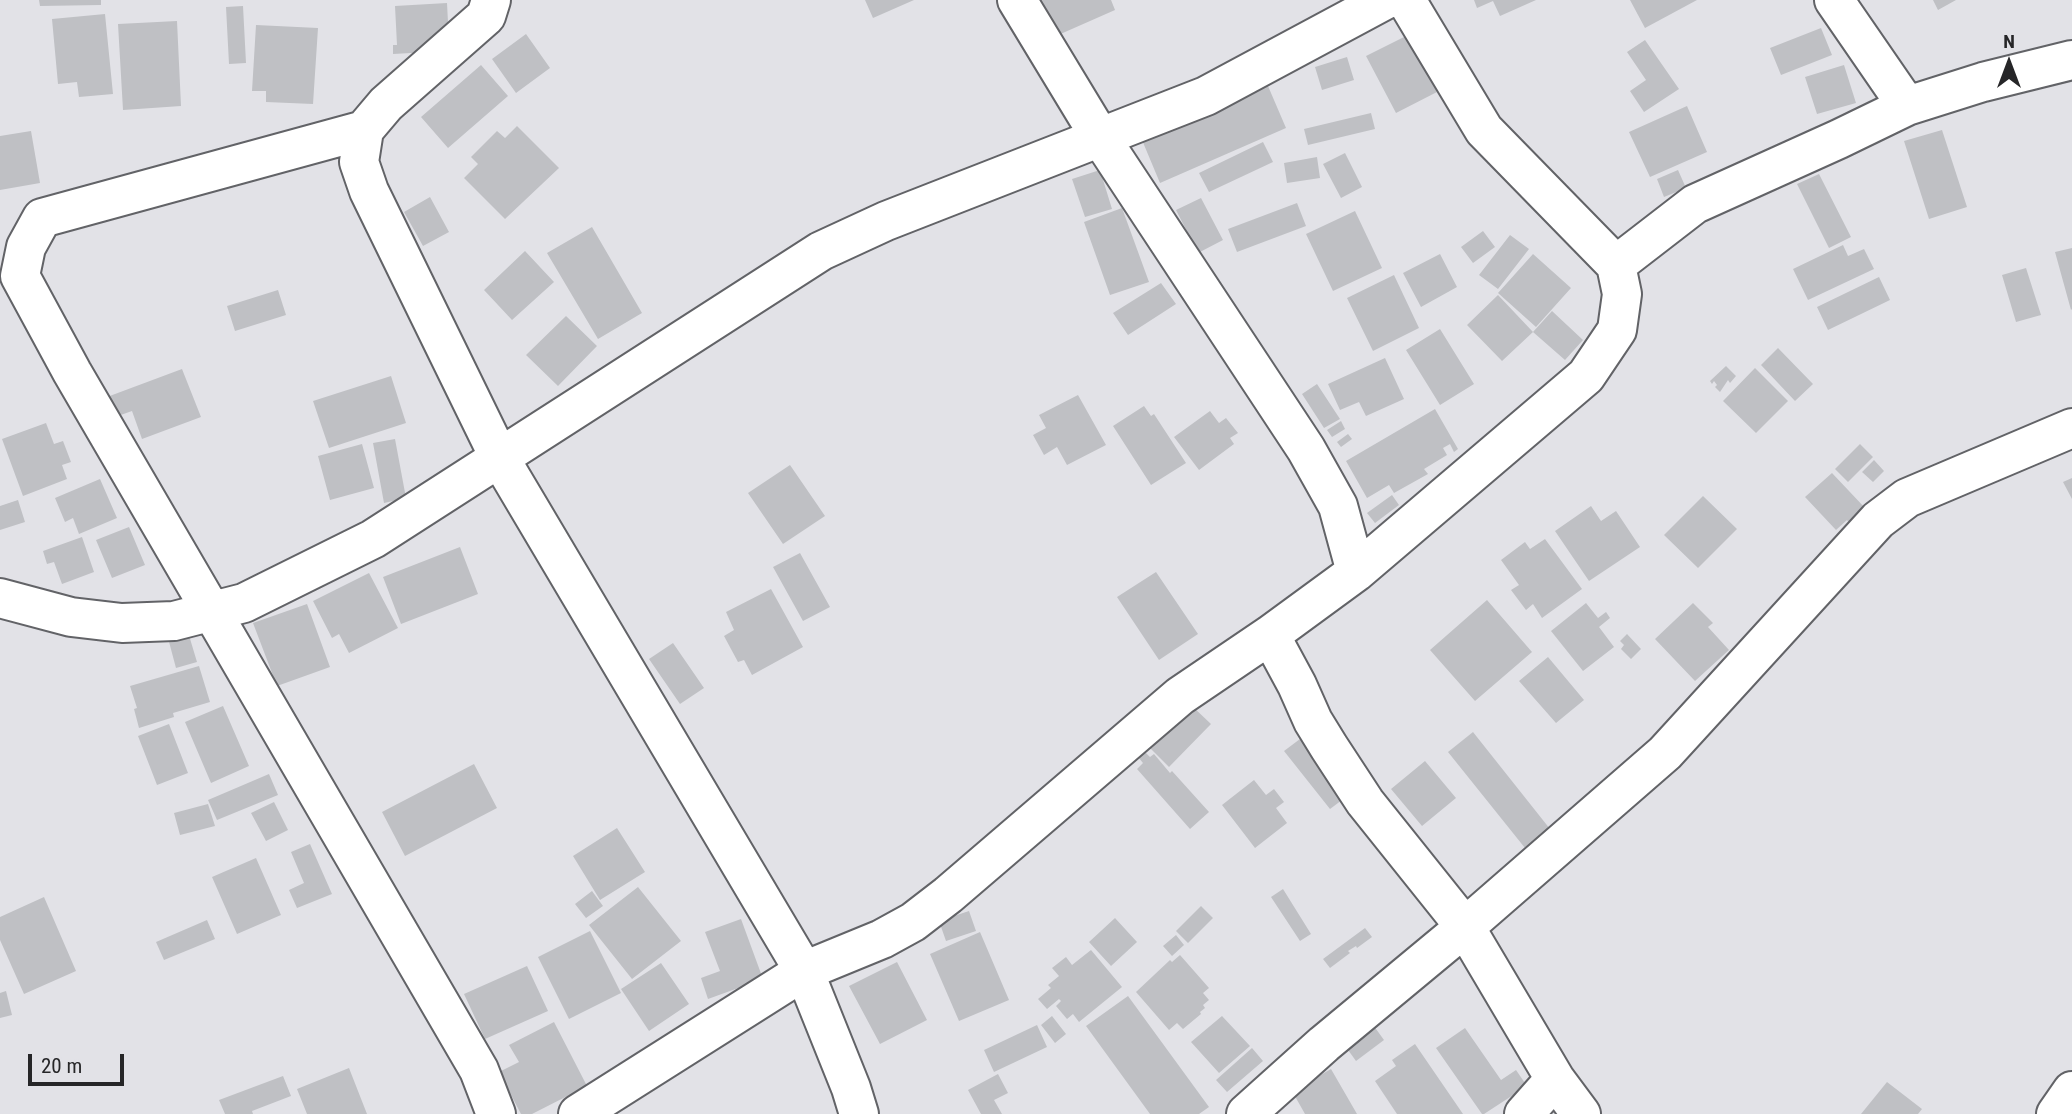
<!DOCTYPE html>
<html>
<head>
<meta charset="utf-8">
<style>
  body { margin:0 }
  #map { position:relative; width:2072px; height:1114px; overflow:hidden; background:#e2e2e7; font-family:"Roboto Condensed",sans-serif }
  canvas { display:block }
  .north { position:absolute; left:1974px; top:28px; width:70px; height:70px; -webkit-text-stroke:5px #e2e2e7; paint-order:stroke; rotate:0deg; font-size:19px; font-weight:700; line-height:28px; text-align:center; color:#262628 }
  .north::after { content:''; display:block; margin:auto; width:24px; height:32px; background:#262628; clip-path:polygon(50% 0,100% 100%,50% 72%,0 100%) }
  .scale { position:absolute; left:28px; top:1054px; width:96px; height:32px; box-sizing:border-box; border:4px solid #262628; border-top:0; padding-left:9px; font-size:21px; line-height:24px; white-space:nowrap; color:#262628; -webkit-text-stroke:5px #e2e2e7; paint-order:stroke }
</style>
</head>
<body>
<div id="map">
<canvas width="2072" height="1114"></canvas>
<div class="north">N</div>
<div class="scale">20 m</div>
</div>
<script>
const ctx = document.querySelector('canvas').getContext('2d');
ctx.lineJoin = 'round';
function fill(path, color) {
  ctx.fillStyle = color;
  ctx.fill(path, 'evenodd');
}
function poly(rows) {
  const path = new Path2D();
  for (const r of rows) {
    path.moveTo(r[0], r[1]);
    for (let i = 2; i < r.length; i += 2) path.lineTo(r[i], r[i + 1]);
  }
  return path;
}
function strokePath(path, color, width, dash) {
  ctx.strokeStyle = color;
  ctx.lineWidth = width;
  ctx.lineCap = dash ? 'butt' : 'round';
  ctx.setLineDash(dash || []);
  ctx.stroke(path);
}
const building = poly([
  [39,0,101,0,101,5,40,6],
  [865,0,914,0,873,18],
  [1040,0,1111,0,1115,10,1056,36],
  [1474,0,1536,0,1500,16,1493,1,1477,8],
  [1630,0,1697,0,1645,28],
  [1933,0,1956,0,1938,10],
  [447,3,449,42,429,52,393,54,393,45,397,45,395,6],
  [243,6,246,63,229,64,226,7],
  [105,14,113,94,79,97,77,82,58,84,52,19],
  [177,21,181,106,123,110,118,24],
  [256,25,318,28,313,104,266,102,266,91,252,91],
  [1821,28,1832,55,1781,75,1770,48],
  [526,34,550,68,516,93,492,59],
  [1408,35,1437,92,1396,113,1366,56],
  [1645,40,1679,89,1644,112,1630,91,1646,80,1627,52],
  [1347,57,1354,80,1322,90,1315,67],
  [481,65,508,96,448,148,421,117],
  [1844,65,1856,103,1817,114,1805,77],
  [1268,86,1286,128,1160,183,1142,140],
  [1687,106,1707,152,1650,177,1629,132],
  [1371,113,1375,129,1308,145,1304,129],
  [517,126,559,168,505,219,464,178,478,164,471,157,497,131,505,138],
  [1942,130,1967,207,1929,219,1904,141],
  [31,131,40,183,0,190,0,136],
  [1263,142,1273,162,1209,192,1199,173],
  [1345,153,1362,187,1341,198,1323,164],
  [1317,157,1320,178,1287,183,1284,163],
  [1100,170,1112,209,1085,217,1072,179],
  [1678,170,1686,188,1664,197,1657,179],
  [1819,174,1851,237,1829,248,1797,184],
  [430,197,449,232,423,246,404,212],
  [1201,198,1223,240,1198,253,1176,210],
  [1297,203,1306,226,1237,252,1228,229],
  [1122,208,1149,282,1110,295,1084,222],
  [1355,211,1382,268,1333,291,1306,234],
  [592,227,642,313,598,339,547,253],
  [1483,231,1495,247,1473,263,1461,247],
  [1510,235,1529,249,1498,289,1479,275],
  [1843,245,1848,256,1864,249,1874,269,1808,300,1793,269],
  [2072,248,2072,309,2071,310,2055,252],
  [525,251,554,282,512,320,484,290],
  [1440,254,1457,287,1421,307,1403,273],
  [1533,254,1571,288,1536,327,1498,293],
  [2026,268,2041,315,2016,322,2002,275],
  [1394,275,1419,328,1373,351,1347,298],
  [1879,277,1890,300,1828,330,1817,307],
  [1161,283,1176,304,1128,335,1113,313],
  [278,290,286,315,235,331,227,306],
  [1498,295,1533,332,1502,361,1467,325],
  [1552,311,1583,340,1565,360,1533,332],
  [566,316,597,346,558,386,526,355],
  [1440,329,1474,384,1440,405,1406,350],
  [1778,348,1813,384,1795,401,1761,365],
  [1385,358,1404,399,1366,416,1359,402,1340,410,1328,384],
  [1726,366,1736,376,1730,383,1728,380,1720,392,1715,387,1717,385,1714,381,1712,384,1710,381],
  [1755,368,1788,401,1756,433,1723,401],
  [182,369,201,417,142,439,132,411,115,417,107,397],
  [391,376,406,423,329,448,313,401],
  [1317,384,1340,419,1324,428,1302,394],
  [1078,395,1106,445,1067,465,1057,447,1044,455,1033,435,1046,428,1039,415],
  [1144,406,1151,416,1154,414,1186,463,1151,485,1113,426],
  [1435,409,1458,449,1454,452,1450,444,1443,448,1447,455,1424,469,1428,474,1394,493,1389,485,1367,498,1346,461],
  [1210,411,1219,423,1226,418,1238,433,1230,438,1234,444,1199,470,1174,437],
  [1341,421,1345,429,1332,437,1327,430],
  [46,423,54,444,63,441,71,462,62,465,67,479,23,496,2,439],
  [1348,434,1352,439,1341,447,1337,442],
  [395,439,406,498,384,503,373,443],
  [362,444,374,488,330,500,318,456],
  [1860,444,1873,457,1848,482,1835,469],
  [1874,460,1884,471,1873,482,1862,472],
  [790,465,825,516,783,544,748,493],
  [1832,473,1866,509,1850,524,1847,520,1836,530,1805,497],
  [2072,478,2072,499,2063,482],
  [100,479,117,518,79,534,73,518,65,522,55,498],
  [1392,495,1399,505,1375,523,1367,513],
  [1703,496,1737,529,1698,568,1664,535],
  [18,500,25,522,0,530,0,506],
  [1591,506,1601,521,1616,511,1640,547,1589,581,1555,531],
  [129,527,145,565,112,578,96,540],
  [82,537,94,572,62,584,54,562,47,564,43,551],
  [1545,539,1582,589,1542,618,1533,604,1526,610,1511,590,1519,585,1501,560,1525,542,1530,549],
  [460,547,478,594,401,624,383,577],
  [800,553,830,607,803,621,773,567],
  [1156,572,1198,634,1159,660,1117,597],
  [369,573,398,628,349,653,339,634,332,638,313,601],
  [771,589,803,647,752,675,744,660,738,662,724,636,734,630,726,612],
  [1487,600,1532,652,1475,701,1430,650],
  [1586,603,1598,618,1606,612,1610,618,1599,627,1614,647,1583,671,1551,631],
  [1693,603,1713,623,1708,627,1729,650,1695,681,1655,639],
  [307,604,330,667,277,686,253,623],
  [188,632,197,662,176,668,168,638],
  [1627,634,1641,649,1631,659,1621,649,1624,645,1620,641],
  [673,643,704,688,680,704,649,659],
  [1548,657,1584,700,1556,723,1519,681],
  [199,666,210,702,173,713,174,717,139,728,134,709,137,708,130,686],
  [223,706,249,766,211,783,185,722],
  [1192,706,1211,724,1169,767,1150,748],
  [169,724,188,773,157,785,138,736],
  [1473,732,1550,829,1525,848,1448,752],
  [1304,736,1350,794,1330,809,1284,751],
  [1144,751,1150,757,1154,754,1170,773,1172,771,1209,812,1190,829,1137,769,1143,763,1138,757],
  [1425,761,1456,798,1422,826,1391,789],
  [474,764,497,808,405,856,382,812],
  [269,774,278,795,217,820,208,800],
  [1254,780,1266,795,1274,789,1284,802,1276,808,1287,823,1255,848,1222,805],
  [274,802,288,830,266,841,251,813],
  [208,804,215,826,180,835,174,813],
  [617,828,645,872,600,900,573,856],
  [310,844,332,894,297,908,289,890,304,883,291,852],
  [256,858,281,915,237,934,212,877],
  [638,887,681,941,632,979,589,925],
  [1283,889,1311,934,1300,941,1271,897],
  [592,891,603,906,586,918,575,904],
  [44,897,76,971,24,994,0,940,0,917],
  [1201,906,1213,918,1188,943,1176,931],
  [969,911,976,931,946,941,939,921],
  [1115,918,1137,942,1111,966,1089,942],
  [741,919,763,979,708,999,701,978,720,971,705,932],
  [207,920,215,939,164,960,156,942],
  [1365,928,1372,937,1357,948,1356,946,1348,951,1350,953,1330,968,1323,959],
  [590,931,621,993,569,1019,538,957],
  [980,932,1009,1000,959,1021,930,954],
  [1176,935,1184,945,1172,956,1163,946],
  [1091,950,1122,987,1079,1022,1073,1014,1067,1019,1056,1006,1061,1001,1059,999,1047,1009,1038,999,1051,988,1048,985,1059,976,1052,968,1066,957,1072,965],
  [1180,955,1209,988,1203,993,1209,1000,1203,1005,1205,1008,1200,1012,1201,1014,1183,1029,1177,1023,1169,1030,1136,992,1170,960,1172,962],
  [897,962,927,1020,880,1044,849,986],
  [661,963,689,1004,649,1031,621,989],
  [527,966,548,1011,485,1039,464,994],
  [6,991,12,1015,0,1018,0,993],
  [1128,996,1209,1107,1199,1114,1150,1114,1086,1026],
  [1052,1016,1066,1034,1055,1043,1041,1025],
  [1222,1016,1250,1046,1219,1073,1191,1042],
  [554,1022,587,1086,532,1114,521,1114,499,1072,519,1062,509,1045],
  [1371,1022,1384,1040,1356,1061,1343,1043],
  [1037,1025,1047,1047,994,1072,984,1050],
  [1465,1028,1501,1080,1516,1070,1527,1086,1484,1114,1482,1114,1436,1048],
  [1415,1044,1463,1114,1397,1114,1375,1081,1396,1066,1392,1060],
  [1252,1048,1263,1061,1227,1092,1216,1080],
  [349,1068,367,1114,307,1114,297,1089],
  [1331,1069,1357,1114,1305,1114,1292,1091],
  [998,1074,1008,1093,994,1100,1002,1114,981,1114,968,1090],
  [283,1076,291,1096,252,1111,253,1114,225,1114,219,1100],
  [1887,1082,1922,1109,1918,1114,1861,1114]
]);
const minor = poly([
  [491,0,486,16,386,104,364,130,359,162,369,191,499,457,804,971,851,1088,859,1114],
  [1017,0,1100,137,1306,449,1338,506,1356,572],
  [1834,0,1907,106],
  [364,130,42,218,26,247,20,276,72,372,479,1070,496,1114],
  [1616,265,1695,204,1839,139,1907,106,1983,82,2072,60],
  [0,598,71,617,122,623,174,621,244,603,373,539,821,251,886,221,1206,96,1385,0],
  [1270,635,1297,685,1313,721,1329,747,1365,802,1465,927,1555,1079,1581,1114],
  [578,1114,804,971,882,939,913,922,948,895,1180,696,1270,635,1356,572,1586,376,1617,330,1622,294,1616,265,1484,130,1406,0],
  [1246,1114,1324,1044,1465,927,1665,753,1878,520,1907,498,2072,428],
  [1524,1114,1555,1079],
  [2056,1114,2072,1091]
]);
fill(building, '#bfc0c4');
strokePath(minor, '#626367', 42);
strokePath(minor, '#fff', 38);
</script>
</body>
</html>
